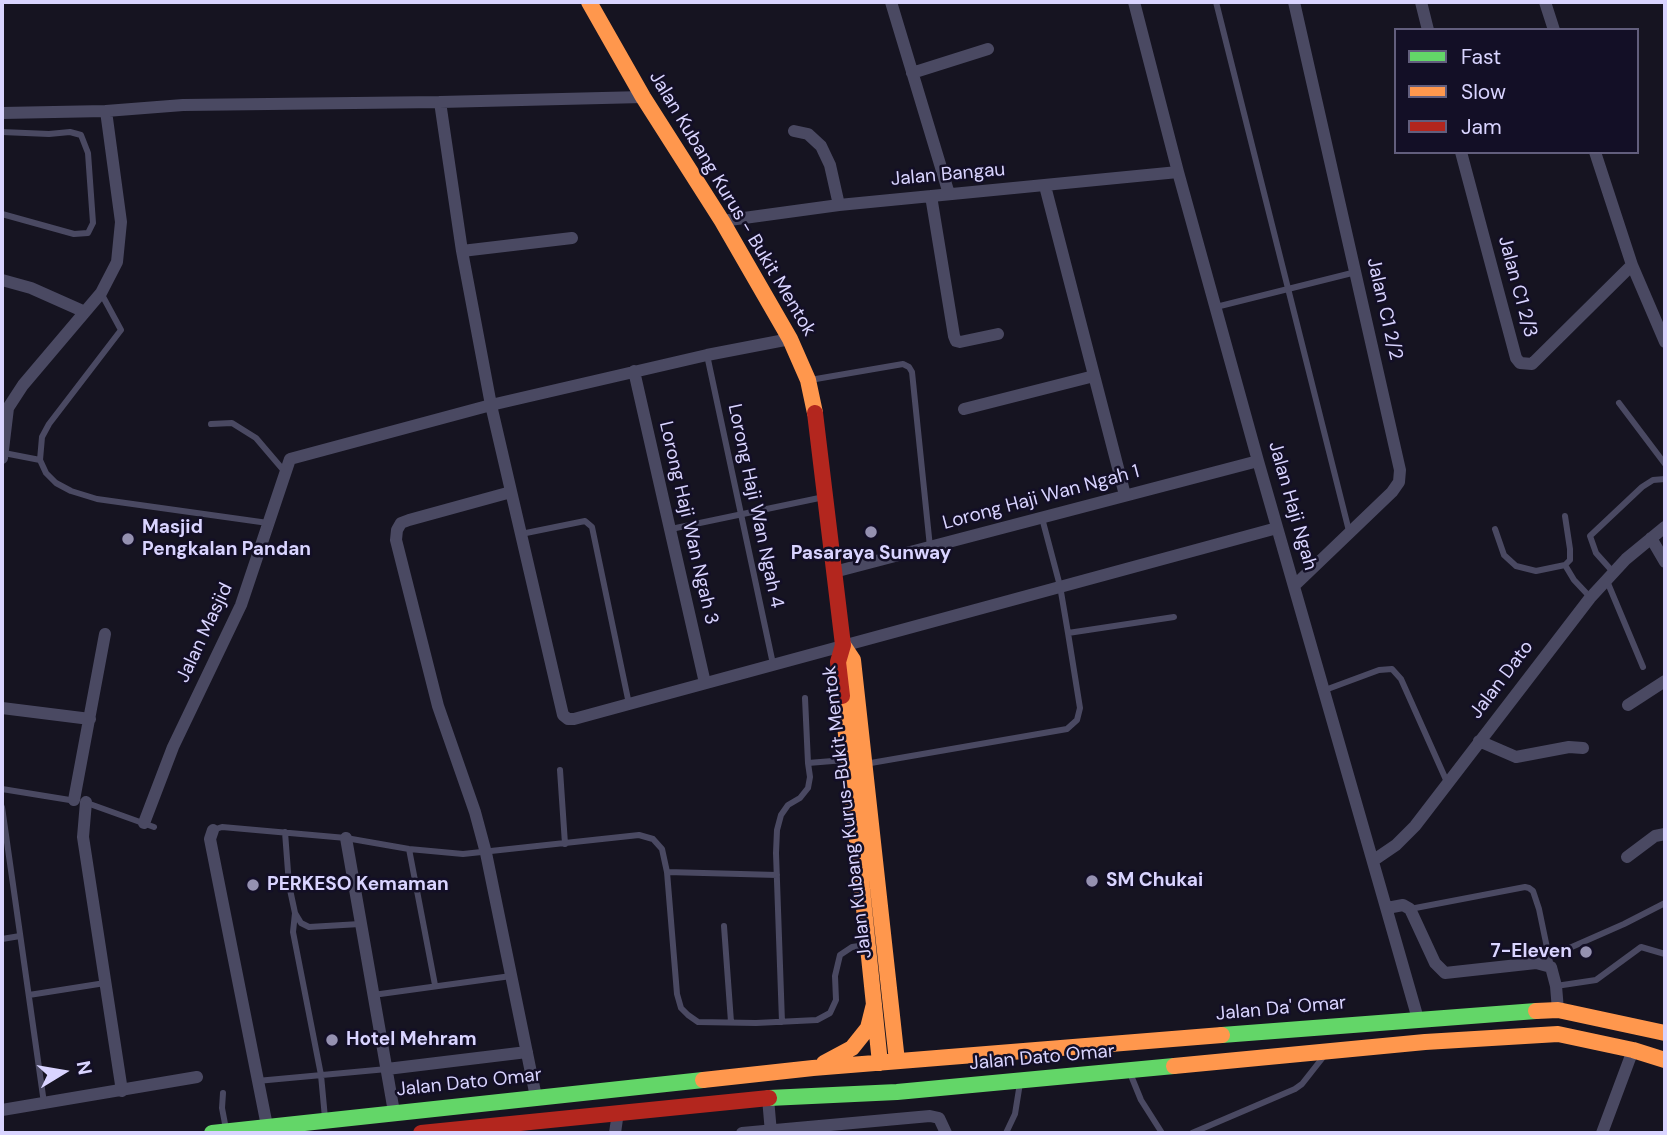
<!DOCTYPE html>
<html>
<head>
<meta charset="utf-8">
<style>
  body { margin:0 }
  #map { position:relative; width:1667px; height:1135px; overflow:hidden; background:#161421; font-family:"DM Sans",sans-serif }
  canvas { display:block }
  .frame { position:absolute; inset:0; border:4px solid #d9d4ff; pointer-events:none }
  .legend { position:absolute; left:1394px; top:28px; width:245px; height:126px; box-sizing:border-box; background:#130f26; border:2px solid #625e7d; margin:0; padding:9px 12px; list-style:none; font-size:21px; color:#d9d4ff }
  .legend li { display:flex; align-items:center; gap:14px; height:35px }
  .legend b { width:35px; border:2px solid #625e7d }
  .north { position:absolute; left:28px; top:1037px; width:70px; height:70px; -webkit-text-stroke:5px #130f26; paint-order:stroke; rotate:79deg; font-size:19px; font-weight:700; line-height:28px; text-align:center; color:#d9d4ff }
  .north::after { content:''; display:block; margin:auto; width:24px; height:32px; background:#d9d4ff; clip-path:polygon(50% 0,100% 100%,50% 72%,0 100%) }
</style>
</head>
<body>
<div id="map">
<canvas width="1667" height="1135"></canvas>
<div class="frame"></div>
<ul class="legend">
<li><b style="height:9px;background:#63d668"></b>Fast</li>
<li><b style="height:9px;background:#ff974d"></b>Slow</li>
<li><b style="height:9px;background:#b3261e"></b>Jam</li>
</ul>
<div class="north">N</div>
</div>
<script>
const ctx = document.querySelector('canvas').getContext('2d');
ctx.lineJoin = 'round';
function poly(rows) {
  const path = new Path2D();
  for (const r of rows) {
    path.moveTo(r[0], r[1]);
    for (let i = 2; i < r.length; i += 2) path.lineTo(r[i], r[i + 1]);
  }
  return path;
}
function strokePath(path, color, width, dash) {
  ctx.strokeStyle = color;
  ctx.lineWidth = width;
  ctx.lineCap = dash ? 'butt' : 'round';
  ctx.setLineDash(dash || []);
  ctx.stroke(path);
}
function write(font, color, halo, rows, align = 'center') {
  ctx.font = font + ' "DM Sans",sans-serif';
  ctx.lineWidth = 5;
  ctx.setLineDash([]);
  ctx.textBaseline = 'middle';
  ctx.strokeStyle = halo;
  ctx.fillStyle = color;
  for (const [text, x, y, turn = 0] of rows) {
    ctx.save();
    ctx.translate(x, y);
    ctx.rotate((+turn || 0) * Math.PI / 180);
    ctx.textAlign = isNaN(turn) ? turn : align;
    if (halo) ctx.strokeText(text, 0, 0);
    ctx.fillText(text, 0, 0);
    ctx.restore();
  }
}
const lane = poly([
  [1216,2,1349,531],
  [2,132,49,134,70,132,81,135,88,153,93,223,88,233,74,234,2,214],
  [101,293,121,330,49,424,42,437,40,460,46,473,56,483,71,491,97,499,268,523],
  [1216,307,1356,272],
  [707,355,773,664],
  [810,380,903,364,909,367,912,372,930,547],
  [1619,403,1665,464],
  [211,424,232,423,256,438,285,472],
  [4,453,40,460],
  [1565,516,1570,549,1570,560,1565,565],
  [671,529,824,497],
  [1495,529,1504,555,1516,566,1536,571,1565,565,1574,580,1590,597],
  [521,534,585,521,592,527,629,704],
  [1613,572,1596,553,1590,536,1642,487,1653,480,1665,479],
  [1607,581,1643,667],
  [1068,633,1174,617],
  [1325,690,1379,670,1392,669,1401,679,1447,782],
  [805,698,808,763,845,760],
  [865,764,1067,729,1077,720,1080,708,1068,633,1060,586,1042,518],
  [560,770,565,844],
  [2,789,76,801],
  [87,803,154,827],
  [2,807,44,1103],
  [213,830,222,827,346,838,409,849,463,854,639,835,653,839,662,849,667,872,677,994,681,1008,688,1015,698,1022,756,1023,817,1020,830,1013,836,1000,835,976,840,955,852,947,866,945],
  [285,832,289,885,295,913,301,923,309,927,360,924],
  [409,849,435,985],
  [667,872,777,875],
  [1410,909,1525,887,1529,888,1533,891,1539,909,1551,967],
  [295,913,293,932,321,1075,325,1118],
  [724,926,731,1022],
  [2,939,20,936],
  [1549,957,1624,924,1665,903],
  [1556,986,1596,980,1641,947,1665,954],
  [29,995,105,983],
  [373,995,511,976],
  [782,1022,776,853,777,830,781,815,788,805,800,798,808,788,810,777,808,763],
  [1130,1073,1141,1100,1162,1133],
  [257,1081,387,1069],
  [223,1093,222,1108,226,1129],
  [1006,1133,1015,1114,1020,1083],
  [1192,1133,1295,1089,1302,1084,1324,1056]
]);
const street = poly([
  [891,2,949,194],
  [1134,2,1178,172,1258,461,1418,1019],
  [1294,2,1400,470,1399,482,1392,492,1295,585],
  [1421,2,1428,30],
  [1545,2,1554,30],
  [912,73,988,49],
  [440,102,462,251,491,405,563,715,568,719,574,719,629,704,1277,528],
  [2,113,106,111,183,105,440,102,643,97],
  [794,131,808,134,821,146,830,165,839,205],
  [1461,152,1516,358,1520,363,1532,364,1632,265],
  [1595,152,1632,265,1665,342],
  [1045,186,1125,495],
  [931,196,954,336,956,341,960,342,998,334],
  [722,221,839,205,1178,172],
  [462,251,572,238],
  [2,280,31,288,85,312],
  [634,371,705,683],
  [964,409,1094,376],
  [2,458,8,408,23,385,101,293,117,262,121,222,106,111],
  [511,492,409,520,401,523,397,530,396,540,438,706,475,812,486,853,536,1097],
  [1651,538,1665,562],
  [834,572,1258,461],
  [1628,705,1665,681],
  [2,708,90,719],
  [1479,741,1516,757,1569,747,1583,748],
  [74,800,105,634],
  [86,802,83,837,122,1091],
  [144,823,173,747,241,605,290,459,491,405,707,355,790,339],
  [213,830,210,839,267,1126],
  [346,838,394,1112],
  [1627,857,1655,836,1665,834],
  [1374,860,1396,845,1415,826,1590,598,1626,559,1665,527],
  [1387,908,1403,905,1410,909,1435,963,1445,973,1536,963,1551,967,1556,986,1558,1010],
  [387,1069,527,1052],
  [768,1098,771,1133],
  [2,1110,197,1077],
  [615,1133,618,1112],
  [742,1133,930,1116,939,1118,946,1133],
  [1602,1133,1633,1050]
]);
const fast = poly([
  [1222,1035,1536,1011],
  [769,1098,897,1092,1174,1066],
  [212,1133,703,1080]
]);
const slow = poly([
  [589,2,643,97,722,221,790,339,808,380,815,413],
  [843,645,853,660,897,1061],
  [842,696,880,1063],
  [1536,1011,1558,1010,1665,1033],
  [824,1063,852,1048,868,1028,874,1004],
  [1174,1066,1425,1042,1558,1034,1633,1050,1665,1060],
  [703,1080,813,1068,1222,1035]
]);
const jam = poly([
  [815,413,843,645,838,662,842,696],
  [421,1133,769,1098]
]);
const markers = [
  [871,532,7,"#9591b1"],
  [128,539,7,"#9591b1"],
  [1092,881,7,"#9591b1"],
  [253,885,7,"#9591b1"],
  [1586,952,7,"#9591b1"],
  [332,1040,7,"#9591b1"]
];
const streetNames = [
  ["Jalan Bangau",948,175,-5],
  ["Jalan Kubang Kurus - Bukit Mentok",732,204,59],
  ["Jalan C1 2/3",1517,287,75],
  ["Jalan C1 2/2",1384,309,77],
  ["Lorong Haji Wan Ngah 1",1041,498,-15],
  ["Lorong Haji Wan Ngah 4",755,506,78],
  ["Jalan Haji Ngah",1292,506,74],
  ["Lorong Haji Wan Ngah 3",688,523,77],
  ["Jalan Masjid",205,633,-65],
  ["Jalan Dato",1502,680,-53],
  ["Jalan Kubang Kurus-Bukit Mentok",848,812,-97],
  ["Jalan Da' Omar",1281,1009,-5],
  ["Jalan Dato Omar",1042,1058,-5],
  ["Jalan Dato Omar",469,1083,-6]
];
const poiNames = [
  ["Masjid",142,528],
  ["Pengkalan Pandan",142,550],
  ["Pasaraya Sunway",871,554,"center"],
  ["SM Chukai",1106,881],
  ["PERKESO Kemaman",267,885],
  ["7-Eleven",1572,952,"right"],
  ["Hotel Mehram",346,1040]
];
strokePath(lane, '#4a4962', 6);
strokePath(street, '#4a4962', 12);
strokePath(fast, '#63d668', 16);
strokePath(slow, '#ff974d', 16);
strokePath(jam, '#b3261e', 16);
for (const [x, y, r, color] of markers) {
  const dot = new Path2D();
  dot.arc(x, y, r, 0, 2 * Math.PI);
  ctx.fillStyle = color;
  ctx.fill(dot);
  strokePath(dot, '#130f26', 2.5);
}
write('19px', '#d9d4ff', '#130f26', streetNames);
write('bold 19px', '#d9d4ff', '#130f26', poiNames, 'left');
</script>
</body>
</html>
